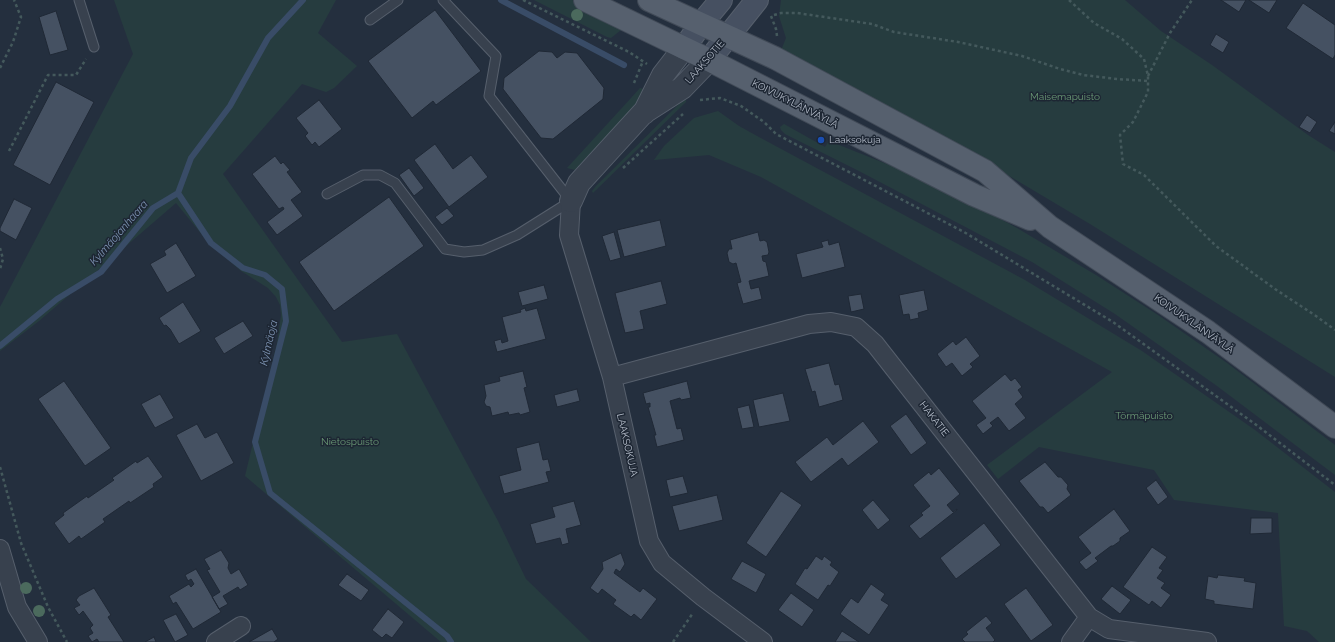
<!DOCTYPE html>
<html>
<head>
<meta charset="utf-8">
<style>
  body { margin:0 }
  canvas { display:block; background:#242f3e }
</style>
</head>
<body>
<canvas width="1335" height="642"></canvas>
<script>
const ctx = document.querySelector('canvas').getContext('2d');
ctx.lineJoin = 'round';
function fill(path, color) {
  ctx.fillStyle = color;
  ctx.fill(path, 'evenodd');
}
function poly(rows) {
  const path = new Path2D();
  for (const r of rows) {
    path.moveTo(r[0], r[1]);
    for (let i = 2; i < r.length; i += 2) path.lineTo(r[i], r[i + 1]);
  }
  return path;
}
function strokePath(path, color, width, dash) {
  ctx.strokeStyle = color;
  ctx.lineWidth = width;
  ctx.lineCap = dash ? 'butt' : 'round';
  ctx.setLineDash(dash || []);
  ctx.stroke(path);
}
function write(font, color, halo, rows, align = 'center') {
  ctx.font = font + ' Raleway,sans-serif';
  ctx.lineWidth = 3;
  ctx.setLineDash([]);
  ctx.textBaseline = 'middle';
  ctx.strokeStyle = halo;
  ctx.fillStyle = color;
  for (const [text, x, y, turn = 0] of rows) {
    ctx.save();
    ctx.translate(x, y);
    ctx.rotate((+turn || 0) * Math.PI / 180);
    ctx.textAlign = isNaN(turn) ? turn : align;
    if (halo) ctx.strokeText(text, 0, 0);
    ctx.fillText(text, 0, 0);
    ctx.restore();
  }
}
const green = poly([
  [114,0,336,0,318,33,357,66,334,88,326,92,302,84,223,174,342,342,397,334,498,521,526,579,591,642,441,642,245,476,277,343,281,315,280,305,276,297,268,288,241,271,208,242,176,203,39,321,0,351,0,307,133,54],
  [534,0,573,0,622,26,621,30,611,38,607,37],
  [781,0,1125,0,1161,31,1212,65,1308,135,1335,152,1335,377,1090,224,932,130,780,53,786,38,779,16],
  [640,88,644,89,639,102,575,170,567,168,631,98],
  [683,100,686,100,686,102,593,193,592,191,596,186],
  [718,111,739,126,757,136,1025,280,1142,351,1255,430,1335,492,1335,642,1319,642,1307,631,1284,626,1278,513,1174,500,1154,470,1039,447,998,479,987,465,1112,372,761,177,709,155,654,160,664,146,694,118],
  [784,124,825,147,829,141,912,174,966,200,1017,228,1096,275,1158,315,1227,363,1335,445,1335,475,1217,386,1115,314,1032,262,857,170,785,134,781,130,780,127]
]);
const stream = poly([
  [303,0,268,38,230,106,191,158,178,193,211,243,243,268,265,275,282,289,286,321,255,442,270,493,447,636,451,642],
  [501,0,624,65],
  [0,346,57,299,101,272,153,208,178,193]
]);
const building = poly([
  [1221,0,1246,0,1239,12,1221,0],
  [1249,0,1277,0,1269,13,1249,0],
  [1303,3,1335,25,1335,55,1333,59,1286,28,1303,3],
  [435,10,481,71,436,105,433,101,412,118,368,61,435,10],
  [56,11,68,50,50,55,39,17,56,11],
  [1216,34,1229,42,1223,53,1210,45,1216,34],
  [539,51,552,52,557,58,565,52,577,53,604,88,603,99,553,139,541,138,503,89,504,78,539,51],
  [56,82,94,102,50,185,13,165,56,82],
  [319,100,342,129,319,147,315,142,312,145,305,136,308,133,296,118,319,100],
  [1307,115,1317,122,1310,133,1299,127,1307,115],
  [1335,122,1335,134,1329,131,1335,122],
  [435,144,453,169,471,155,488,177,449,207,414,160,435,144],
  [275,156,281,164,283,162,290,170,287,172,302,192,291,200,303,216,277,235,267,222,284,209,283,207,279,209,252,174,275,156],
  [409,168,424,188,414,196,399,175,409,168],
  [389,197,424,246,334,311,299,262,389,197],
  [14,199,32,208,16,240,0,231,0,228,14,199],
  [447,208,454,216,442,225,435,217,447,208],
  [660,220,666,246,624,257,617,230,660,220],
  [614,232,621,258,610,261,602,236,614,232],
  [758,232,760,241,764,240,767,242,769,252,768,255,762,256,763,261,766,262,769,276,749,281,751,289,759,287,762,299,743,304,737,283,741,282,736,263,733,264,729,262,727,253,729,249,732,249,730,240,758,232],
  [828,240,829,245,839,242,845,267,802,278,796,254,823,247,821,242,828,240],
  [176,243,196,276,167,293,150,264,166,255,164,251,176,243],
  [661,281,667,304,640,311,644,329,625,333,615,293,661,281],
  [544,285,548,299,522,306,518,292,544,285],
  [924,290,928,310,918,313,919,318,910,320,909,314,903,315,899,295,924,290],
  [861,294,864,309,851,312,848,296,861,294],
  [183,302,201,331,179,344,170,329,166,325,164,326,159,318,183,302],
  [525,308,526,311,537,308,546,339,497,352,494,341,501,339,502,343,508,341,502,317,521,312,520,310,525,308],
  [243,321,253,336,224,354,214,338,243,321],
  [966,337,980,356,970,364,973,367,962,376,952,363,946,367,937,354,953,341,956,345,966,337],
  [829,363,835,385,839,384,843,400,819,407,815,391,812,392,805,369,829,363],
  [523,371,527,387,524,388,530,412,520,415,519,413,509,415,508,412,492,416,490,407,486,406,484,402,486,396,484,385,500,381,499,377,523,371],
  [1005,374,1011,381,1015,378,1022,387,1018,390,1023,397,1015,404,1026,418,1009,431,998,417,990,423,993,426,983,434,976,425,986,418,972,401,1005,374],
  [64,381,111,448,85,466,38,399,64,381],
  [687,381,691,398,681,400,680,398,670,401,677,429,681,428,684,440,657,447,654,435,656,435,648,407,650,407,650,403,646,404,643,393,687,381],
  [577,389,580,401,557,407,554,395,577,389],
  [783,393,790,421,759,427,753,400,783,393],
  [160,394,174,418,155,428,141,404,160,394],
  [749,405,754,427,742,429,737,408,749,405],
  [906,414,927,443,911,455,890,426,906,414],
  [863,421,879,442,848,466,842,458,811,482,795,462,827,437,833,445,863,421],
  [197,424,205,438,217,432,234,463,201,481,176,435,197,424],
  [539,442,543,460,548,459,551,471,546,472,549,482,504,494,499,476,521,470,516,448,539,442],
  [148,456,163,477,153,484,154,487,130,503,129,501,103,519,105,522,81,539,79,536,69,544,54,523,64,515,63,513,87,496,88,498,114,480,112,478,136,461,137,463,148,456],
  [1045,462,1058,477,1061,477,1068,485,1067,489,1071,495,1048,513,1043,507,1040,507,1019,481,1045,462],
  [939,468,960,494,947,505,953,512,957,509,957,510,920,539,909,526,923,515,921,513,930,506,913,485,929,472,931,475,939,468],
  [683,476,688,493,670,497,666,480,683,476],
  [1156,480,1168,497,1158,505,1146,488,1156,480],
  [781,491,802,505,766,557,746,543,781,491],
  [717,495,723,520,679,531,672,506,717,495],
  [873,500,890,520,878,530,862,510,873,500],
  [574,501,581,525,566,529,569,543,562,545,560,538,536,544,530,524,555,517,552,507,574,501],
  [1114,509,1130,531,1120,538,1120,541,1113,546,1111,546,1095,558,1098,561,1086,570,1079,562,1091,553,1078,537,1114,509],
  [1251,518,1272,518,1272,533,1250,534,1251,518],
  [984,523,1001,545,956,579,940,558,984,523],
  [1152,547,1167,557,1159,568,1163,570,1157,578,1165,583,1161,588,1171,595,1161,608,1152,601,1149,605,1123,587,1152,547],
  [221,550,229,563,228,568,231,574,239,569,248,585,240,590,238,587,223,596,228,604,219,609,212,597,220,592,207,570,210,569,204,559,221,550],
  [621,553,625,564,620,572,616,569,614,573,640,592,643,588,657,599,641,620,634,614,631,617,613,604,616,600,602,589,598,594,590,588,603,569,602,562,621,553],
  [816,556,822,560,824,556,832,562,830,565,839,572,830,586,828,585,818,600,795,584,805,568,807,569,816,556],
  [742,561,766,574,756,593,731,579,742,561],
  [196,569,221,612,193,629,176,602,173,604,169,596,189,584,191,587,194,584,191,579,188,581,185,575,196,569],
  [347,574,369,590,361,601,338,585,347,574],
  [1218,575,1245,578,1244,581,1256,583,1253,609,1214,604,1214,601,1205,599,1208,576,1217,578,1218,575],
  [871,584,885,594,881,600,889,605,869,635,840,614,851,598,858,603,871,584],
  [1112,586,1131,600,1120,614,1101,599,1112,586],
  [94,588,111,615,108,617,124,642,99,642,97,639,92,642,88,636,93,633,90,628,93,625,83,611,79,615,74,608,80,605,76,600,79,596,94,588],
  [1026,588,1053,625,1031,641,1004,604,1026,588],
  [791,593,814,610,802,627,778,610,791,593],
  [388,609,404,622,392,638,386,634,382,638,372,630,388,609],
  [176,614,188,635,175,642,163,620,176,614],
  [986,616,992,623,986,628,995,640,993,642,965,642,962,639,968,634,966,632,986,616],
  [272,629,278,639,274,642,249,642,272,629],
  [842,631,859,642,835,642,842,631],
  [154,637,156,642,145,642,154,637]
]);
const path = poly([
  [523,0,629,52,647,64],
  [1069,0,1094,23,1122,39,1144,59,1148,76,1148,92,1133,122,1120,135,1123,164,1144,175,1216,246,1275,289,1316,316,1335,330],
  [774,15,781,13,797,13,872,24,894,32,958,42,1022,56,1060,69,1083,75,1117,79,1148,81],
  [771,16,776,29,777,36],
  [0,68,13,42,21,17,14,0],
  [1148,76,1170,33,1192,0],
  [634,83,643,61],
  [700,100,720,98,741,106,764,122,776,134,964,232,1113,322,1255,424,1335,485],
  [9,151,48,75,76,75,86,59],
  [623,168,683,114],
  [0,248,3,259,0,269],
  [0,467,21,543,48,607,67,642],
  [673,642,693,613]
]);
const service = poly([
  [79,0,94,47],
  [370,20,398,0],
  [327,194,363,175,380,175,395,183,445,249,464,252,483,250,517,235,571,201,489,96,496,56,443,0]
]);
const minor = poly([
  [571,201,569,235,612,377,649,541,662,563,703,597,763,642],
  [612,377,809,324,831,322,856,327,875,344,1089,617,1109,629,1207,642],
  [0,549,17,607,38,642],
  [216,642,241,626],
  [1071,642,1089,617]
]);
const tertiary = poly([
  [644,113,663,75,684,48],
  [571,201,579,183,643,113,682,88,709,60]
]);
const secondary = poly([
  [684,48,701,24,721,0],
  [709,60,757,0]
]);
const primary = poly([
  [585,0,709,60,974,195,1030,219],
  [649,0,775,58,985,171,1050,227,1208,332,1335,427]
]);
const trees = [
  [577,15],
  [26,588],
  [39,611]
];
const markers = [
  [821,140,4,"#1a4fb4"]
];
const streetNames = [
  ["LAAKSOTIE",705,62,-49],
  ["KOIVUKYLÄNVÄYLÄ",795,104,27],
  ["KOIVUKYLÄNVÄYLÄ",1194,324,35],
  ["HAKATIE",934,419,52],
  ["LAAKSOKUJA",627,445,77]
];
const parkNames = [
  ["Maisemapuisto",1065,97],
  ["Törmäpuisto",1144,416],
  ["Nietospuisto",350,442]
];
const poiNames = [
  ["Laaksokuja",829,140]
];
const waterNames = [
  ["Kylmäojanhaara",119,233,-49],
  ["Kylmäoja",269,343,-77]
];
fill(green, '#263c3f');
strokePath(stream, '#394c67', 6);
fill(building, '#455162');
strokePath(building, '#1f2835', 1);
strokePath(service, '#565f6c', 11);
strokePath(minor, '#565f6c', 20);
strokePath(tertiary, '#565f6c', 24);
strokePath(secondary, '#565f6c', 24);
strokePath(primary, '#414a57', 24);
strokePath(path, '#44595c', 2.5, [3, 3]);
strokePath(service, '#38414e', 9);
strokePath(minor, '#38414e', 18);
strokePath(tertiary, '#38414e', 22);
strokePath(secondary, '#465061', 22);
strokePath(primary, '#56606e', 22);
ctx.fillStyle = '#4b6a5d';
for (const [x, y] of trees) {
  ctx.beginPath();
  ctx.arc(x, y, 6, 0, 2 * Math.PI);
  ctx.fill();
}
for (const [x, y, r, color] of markers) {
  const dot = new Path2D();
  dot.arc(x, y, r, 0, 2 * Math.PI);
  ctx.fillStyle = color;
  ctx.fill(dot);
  strokePath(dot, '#1d2633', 1.5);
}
write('10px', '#b4bcc9', '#1d2633', streetNames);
write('10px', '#6b9a76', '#1d2633', parkNames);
write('10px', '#b4bcc9', '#1d2633', poiNames, 'left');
write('italic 11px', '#7c92b1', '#1d2633', waterNames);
</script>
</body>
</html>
